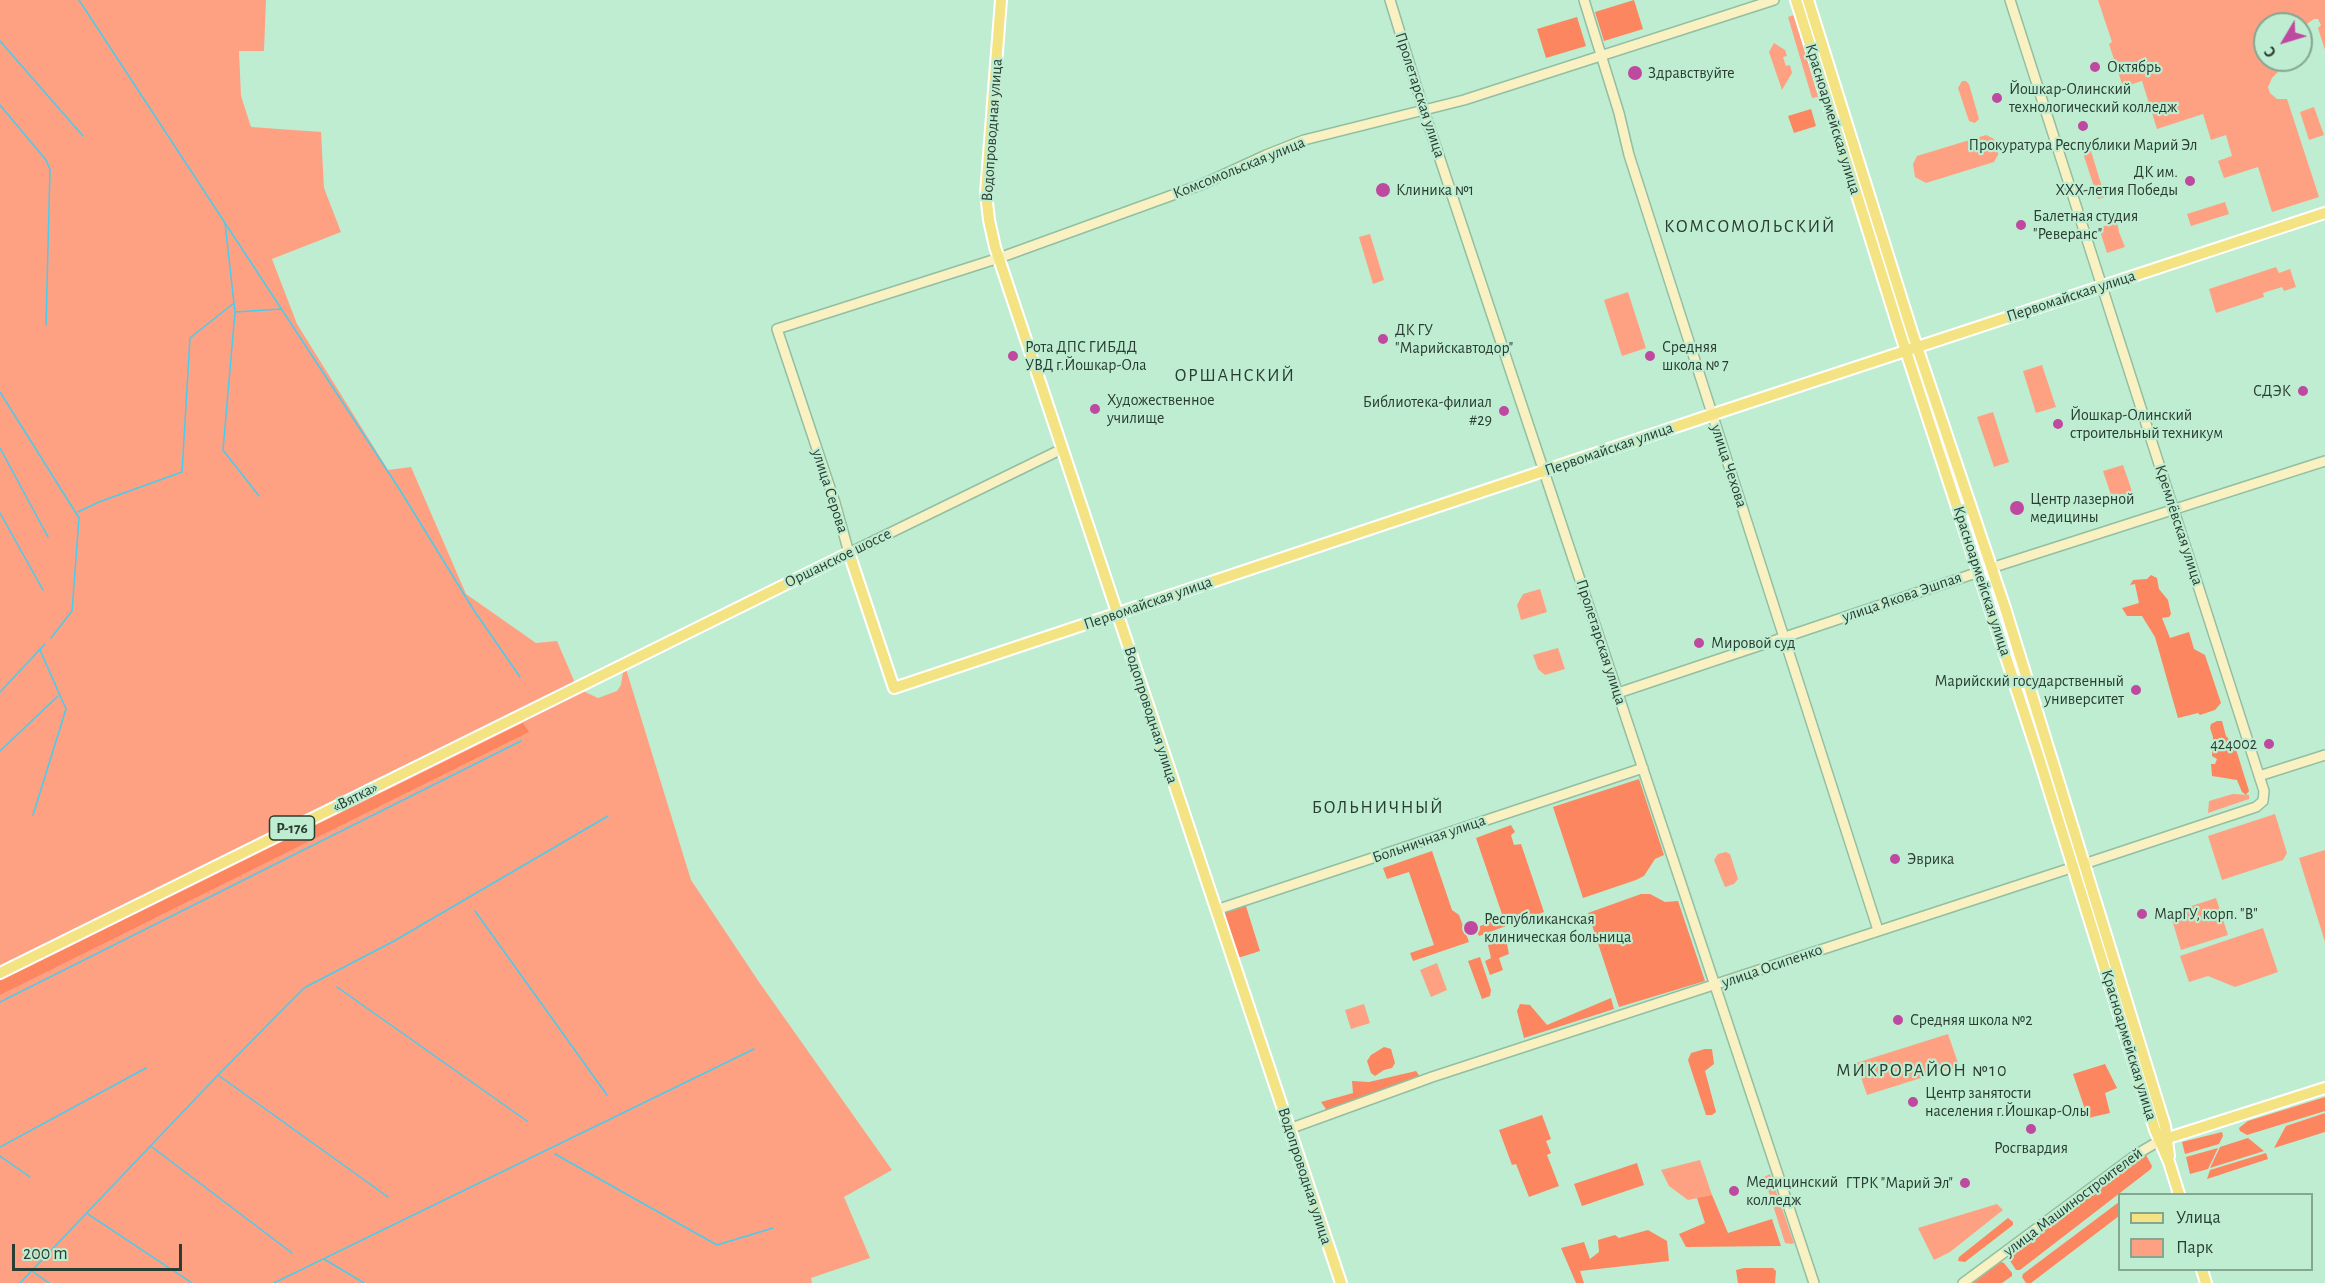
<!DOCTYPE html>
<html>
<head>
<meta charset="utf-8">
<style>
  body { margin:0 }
  #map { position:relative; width:2325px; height:1283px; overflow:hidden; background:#beedd1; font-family:"Alegreya Sans",sans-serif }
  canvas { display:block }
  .legend { position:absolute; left:2118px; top:1193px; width:195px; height:78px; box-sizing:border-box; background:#beedd1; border:2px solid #83a791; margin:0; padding:8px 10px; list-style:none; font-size:18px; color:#2a3d32 }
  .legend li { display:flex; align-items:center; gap:12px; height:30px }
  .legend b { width:30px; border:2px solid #83a791 }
  .north { position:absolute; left:2253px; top:12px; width:60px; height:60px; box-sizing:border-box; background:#beedd1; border:2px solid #83a791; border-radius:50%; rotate:232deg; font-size:16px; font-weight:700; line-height:24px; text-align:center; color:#2a3d32 }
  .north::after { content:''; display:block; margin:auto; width:21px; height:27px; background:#bf49a1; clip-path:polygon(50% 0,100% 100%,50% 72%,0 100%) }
  .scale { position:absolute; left:12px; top:1244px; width:170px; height:27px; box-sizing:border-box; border:3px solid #2a3d32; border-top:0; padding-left:8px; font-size:18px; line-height:21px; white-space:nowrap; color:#2a3d32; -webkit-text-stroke:4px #beedd1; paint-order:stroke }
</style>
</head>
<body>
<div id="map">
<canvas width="2325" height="1283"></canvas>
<ul class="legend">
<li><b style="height:8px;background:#f4e383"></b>Улица</li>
<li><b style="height:16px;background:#fea183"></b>Парк</li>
</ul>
<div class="north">С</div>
<div class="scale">200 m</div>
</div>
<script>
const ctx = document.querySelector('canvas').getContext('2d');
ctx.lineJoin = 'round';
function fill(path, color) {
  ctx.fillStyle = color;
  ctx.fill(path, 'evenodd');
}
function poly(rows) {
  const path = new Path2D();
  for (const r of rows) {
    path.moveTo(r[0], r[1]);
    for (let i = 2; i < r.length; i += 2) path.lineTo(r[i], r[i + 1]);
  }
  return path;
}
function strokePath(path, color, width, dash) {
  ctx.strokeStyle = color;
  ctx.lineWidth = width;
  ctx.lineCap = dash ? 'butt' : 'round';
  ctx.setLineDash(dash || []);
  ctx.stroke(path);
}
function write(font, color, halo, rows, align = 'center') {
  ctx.font = font + ' "Alegreya Sans",sans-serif';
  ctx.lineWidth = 4.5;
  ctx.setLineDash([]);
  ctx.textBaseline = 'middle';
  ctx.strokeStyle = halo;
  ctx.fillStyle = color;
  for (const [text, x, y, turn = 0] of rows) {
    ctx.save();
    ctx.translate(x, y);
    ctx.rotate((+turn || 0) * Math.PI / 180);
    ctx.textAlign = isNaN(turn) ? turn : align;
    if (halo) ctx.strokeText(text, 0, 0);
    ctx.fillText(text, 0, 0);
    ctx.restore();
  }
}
const green = poly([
  [0,0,266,0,264,51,239,51,241,96,251,127,321,132,324,188,341,232,272,259,297,324,388,470,411,467,466,594,536,643,557,641,575,683,370,782,0,971],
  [2098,0,2325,0,2325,50,2318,28,2321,25,2318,19,2314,19,2301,28,2301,24,2265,24,2265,60,2274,60,2278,72,2272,78,2268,87,2270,93,2277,99,2287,99,2319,197,2272,212,2258,167,2224,178,2218,161,2232,156,2226,135,2211,140,2203,114,2157,129,2142,81,2123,87,2109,44,2112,42],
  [1794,15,1818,97,1812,98,1788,17],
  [1774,43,1785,50,1787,56,1783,57,1786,66,1790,65,1792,73,1782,90,1769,52],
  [1962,81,1966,81,1969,84,1979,119,1975,123,1969,121,1958,88],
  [2314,107,2324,135,2309,140,2300,112],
  [1986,135,1994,139,1998,146,1998,155,1994,162,1926,183,1915,177,1913,164,1917,156],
  [2091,151,2105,197,2098,199,2083,153],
  [2225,202,2229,214,2191,226,2187,214],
  [2117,222,2119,232,2125,247,2107,253,2099,228],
  [1370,234,1384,280,1373,284,1359,237],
  [2276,267,2279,273,2290,269,2296,287,2284,291,2282,287,2263,293,2264,297,2216,313,2209,289],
  [1628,292,1646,348,1622,356,1604,300],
  [2042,365,2056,407,2036,413,2023,371],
  [1993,412,2009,462,1994,467,1977,417],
  [2123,465,2133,494,2113,501,2103,471],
  [1540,589,1547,612,1521,620,1517,605,1523,594],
  [1558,648,1565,669,1545,675,1538,669,1533,655],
  [626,669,691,880,759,982,892,1170,844,1197,870,1258,811,1278,812,1283,0,1283,0,977,576,693,583,691,598,698,617,691,621,685,623,671],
  [2233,794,2249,795,2249,799,2208,813,2209,801],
  [2275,814,2287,853,2283,860,2222,880,2208,836],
  [2325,850,2325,942,2299,858],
  [1726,852,1730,854,1738,879,1734,884,1725,887,1714,860,1718,854],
  [2216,898,2228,935,2181,950,2170,913],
  [2263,928,2278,972,2235,987,2208,976,2189,982,2180,956],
  [1437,963,1447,990,1431,997,1420,970],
  [1364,1004,1370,1023,1351,1029,1345,1010],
  [1948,1034,1959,1066,1867,1095,1856,1063],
  [1700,1160,1712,1195,1688,1200,1669,1186,1661,1170],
  [1770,1174,1794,1243,1792,1244,1785,1243,1764,1177],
  [1997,1204,2003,1210,1950,1252,1934,1260,1918,1228]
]);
const forest = poly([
  [1634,0,1643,29,1604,41,1595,12],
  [1577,17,1586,46,1546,58,1537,29],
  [1811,109,1816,126,1794,133,1788,116],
  [2151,575,2157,578,2159,589,2168,600,2171,614,2169,617,2162,618,2170,638,2189,632,2194,649,2205,655,2221,703,2215,710,2200,715,2198,713,2178,718,2155,637,2142,616,2127,616,2122,608,2139,603,2135,584,2130,585,2133,580,2147,579],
  [2217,721,2222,721,2226,736,2235,746,2249,791,2246,795,2242,792,2237,780,2212,776,2211,764,2215,764,2217,759,2212,756,2213,737,2210,728,2211,724],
  [523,723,529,732,0,995,0,981],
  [1639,779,1664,855,1655,859,1644,876,1636,880,1583,898,1553,807],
  [1511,825,1515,832,1511,835,1514,845,1521,844,1544,912,1479,936,1475,928,1503,917,1476,838],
  [1432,851,1452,910,1459,915,1469,942,1413,961,1410,953,1434,945,1409,872,1387,879,1383,868],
  [1641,894,1650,894,1665,902,1678,901,1705,981,1619,1007,1588,913],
  [1245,903,1260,951,1238,958,1223,910],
  [1506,939,1509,954,1499,958,1503,970,1490,975,1485,961,1491,958,1488,945],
  [1480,957,1491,990,1490,996,1482,999,1468,961],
  [1611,998,1614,1009,1524,1038,1517,1011,1520,1004,1530,1005,1547,1025],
  [1384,1047,1391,1049,1395,1063,1392,1068,1384,1070,1375,1076,1371,1073,1367,1061,1371,1055],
  [1705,1049,1712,1049,1714,1064,1705,1071,1716,1112,1712,1115,1706,1115,1688,1060,1691,1053],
  [2105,1064,2117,1088,2105,1093,2110,1113,2088,1118,2073,1074],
  [1416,1071,1421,1078,1328,1112,1321,1102,1353,1093,1352,1081,1369,1082],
  [2325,1097,2325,1111,2247,1135,2240,1131,2239,1128,2248,1121],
  [2325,1113,2325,1132,2274,1148,2286,1126],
  [1542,1115,1551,1139,1546,1141,1551,1153,1547,1155,1559,1186,1529,1197,1516,1164,1512,1165,1499,1130],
  [2222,1132,2223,1136,2219,1144,2185,1154,2182,1142],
  [2248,1138,2264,1151,2210,1168,2220,1147],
  [2218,1148,2208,1169,2190,1174,2186,1157],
  [2266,1153,2268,1159,2207,1179,2210,1170],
  [2146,1155,2152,1166,2151,1169,2020,1270,2016,1270,2009,1259,2011,1255],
  [1637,1163,1644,1185,1582,1206,1574,1184],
  [1712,1195,1728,1233,1772,1219,1781,1246,1686,1247,1679,1234,1705,1223,1697,1198],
  [2119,1202,2119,1216,2031,1283,2026,1283,2022,1277,2023,1274],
  [2008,1218,2013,1222,2013,1225,1965,1262,1958,1261,1959,1257],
  [1648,1230,1667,1241,1669,1261,1580,1271,1584,1283,1576,1283,1561,1248,1584,1242,1590,1259,1599,1252,1598,1240,1615,1235,1619,1238],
  [2001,1262,2004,1263,2012,1273,2012,1276,2002,1283,1973,1283],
  [1744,1268,1773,1268,1776,1271,1775,1283,1738,1283,1736,1270]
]);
const stream = poly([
  [79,0,400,490,473,609,520,677],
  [0,41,83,136],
  [0,105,46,160,50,169,46,325],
  [225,223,235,312,223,450,259,496],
  [235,312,281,309],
  [0,392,79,518,72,611,51,638],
  [0,448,48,537],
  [78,512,99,502,182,472,190,338,234,303],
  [0,513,43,590],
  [0,692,45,644],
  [0,751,58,696],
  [33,815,66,709,40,650],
  [475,911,607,1095],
  [337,987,527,1121],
  [0,1002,521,741],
  [218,1075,388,1197],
  [0,1147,146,1068],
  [152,1147,292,1253],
  [555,1154,717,1245,773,1228],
  [0,1156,30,1177],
  [88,1214,192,1283],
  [324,1259,364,1283],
  [32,1271,49,1283],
  [20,1283,218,1075,304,988,394,941,608,816],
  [274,1283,754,1049]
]);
const secondary = poly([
  [1390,0,1424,111,1814,1283],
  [1584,0,1619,113,1629,155,1878,930],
  [2010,0,2264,791,2263,801,2256,807,2084,864],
  [849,553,835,503,777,329,999,258,1203,184,1266,155,1304,140,1464,100,1774,0],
  [849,553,1062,449],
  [1991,568,2325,461],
  [1618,693,1979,572],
  [2259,776,2325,755],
  [1216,910,1643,768],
  [1289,1129,1432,1077,2074,867],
  [1963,1283,2137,1154,2159,1141]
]);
const primary = poly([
  [1001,0,986,193,989,220,995,247,1341,1283],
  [1796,0,1901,336,2039,758,2155,1130,2169,1162,2179,1194],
  [1808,0,1912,332,2005,608,2165,1126,2169,1156],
  [0,973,849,553,894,688,1720,412,2325,213],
  [2162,1140,2325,1088],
  [2202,1270,2206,1283]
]);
const markers = [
  [2095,67,6,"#bf49a1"],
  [1635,73,8,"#bf49a1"],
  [1997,98,6,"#bf49a1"],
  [2083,126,6,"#bf49a1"],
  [2190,181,6,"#bf49a1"],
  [1383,190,8,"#bf49a1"],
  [2021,225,6,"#bf49a1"],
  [1383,339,6,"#bf49a1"],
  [1013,356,6,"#bf49a1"],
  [1650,356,6,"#bf49a1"],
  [2303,391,6,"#bf49a1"],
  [1095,409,6,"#bf49a1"],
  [1504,411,6,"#bf49a1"],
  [2058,424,6,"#bf49a1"],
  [2017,508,8,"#bf49a1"],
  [1699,643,6,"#bf49a1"],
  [2136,690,6,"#bf49a1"],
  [2269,744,6,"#bf49a1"],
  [1895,859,6,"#bf49a1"],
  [2142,914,6,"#bf49a1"],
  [1471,928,8,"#bf49a1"],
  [1898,1020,6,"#bf49a1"],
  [1913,1102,6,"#bf49a1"],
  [2031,1129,6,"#bf49a1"],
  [1965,1183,6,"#bf49a1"],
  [1734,1191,6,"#bf49a1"]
];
const shields = [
  [292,828,45]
];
const shieldNames = [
  ["Р-176",292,828]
];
const poiNames = [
  ["Октябрь",2107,67],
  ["Здравствуйте",1648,73],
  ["Йошкар-Олинский",2009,89],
  ["технологический колледж",2009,107],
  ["Прокуратура Республики Марий Эл",2083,145,"center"],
  ["ДК им.",2178,172,"right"],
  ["ХХХ-летия Победы",2178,190,"right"],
  ["Клиника №1",1396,190],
  ["Балетная студия",2033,216],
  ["\"Реверанс\"",2033,234],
  ["ДК ГУ",1395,330],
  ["\"Марийскавтодор\"",1395,348],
  ["Рота ДПС ГИБДД",1025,347],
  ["УВД г.Йошкар-Ола",1025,365],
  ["Средняя",1662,347],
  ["школа № 7",1662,365],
  ["СДЭК",2291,391,"right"],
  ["Художественное",1107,400],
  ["училище",1107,418],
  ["Библиотека-филиал",1492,402,"right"],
  ["#29",1492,420,"right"],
  ["Йошкар-Олинский",2070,415],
  ["строительный техникум",2070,433],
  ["Центр лазерной",2030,499],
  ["медицины",2030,517],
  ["Мировой суд",1711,643],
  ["Марийский государственный",2124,681,"right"],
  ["университет",2124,699,"right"],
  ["424002",2257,744,"right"],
  ["Эврика",1907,859],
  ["МарГУ, корп. \"В\"",2154,914],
  ["Республиканская",1484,919],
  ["клиническая больница",1484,937],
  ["Средняя школа №2",1910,1020],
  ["Центр занятости",1925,1093],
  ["населения г.Йошкар-Олы",1925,1111],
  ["Росгвардия",2031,1148,"center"],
  ["Медицинский",1746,1182],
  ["колледж",1746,1200],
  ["ГТРК \"Марий Эл\"",1953,1183,"right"]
];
const streetNames = [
  ["Пролетарская улица",1420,95,72],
  ["Красноармейская улица",1833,119,73],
  ["Водопроводная улица",992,130,-86],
  ["Комсомольская улица",1239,168,-22],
  ["Первомайская улица",2071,296,-18],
  ["Первомайская улица",1609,449,-19],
  ["улица Чехова",1729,466,72],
  ["улица Серова",830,491,72],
  ["Кремлёвская улица",2179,525,72],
  ["Оршанское шоссе",838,558,-26],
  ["Красноармейская улица",1982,581,72],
  ["улица Якова Эшпая",1902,597,-19],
  ["Первомайская улица",1148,603,-19],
  ["Пролетарская улица",1601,642,72],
  ["Водопроводная улица",1151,715,72],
  ["«Вятка»",355,797,-27],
  ["Больничная улица",1429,839,-19],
  ["улица Осипенко",1772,966,-19],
  ["Красноармейская улица",2129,1045,73],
  ["Водопроводная улица",1305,1176,72],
  ["улица Машиностроителей",2073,1202,-37]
];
const neighbourhoodNames = [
  ["КОМСОМОЛЬСКИЙ",1750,227],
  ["ОРШАНСКИЙ",1235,376],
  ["БОЛЬНИЧНЫЙ",1378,808],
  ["МИКРОРАЙОН №10",1922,1071]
];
fill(green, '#fea183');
fill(forest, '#fc865f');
strokePath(stream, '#46ccef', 1.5);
strokePath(secondary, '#92bea4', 12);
strokePath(primary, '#fff', 14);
strokePath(secondary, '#f9f1c1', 9);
strokePath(primary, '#f4e383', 10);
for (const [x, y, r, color] of markers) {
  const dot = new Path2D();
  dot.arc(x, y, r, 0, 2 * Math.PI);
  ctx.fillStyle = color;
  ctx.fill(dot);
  strokePath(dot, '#beedd1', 2);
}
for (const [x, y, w] of shields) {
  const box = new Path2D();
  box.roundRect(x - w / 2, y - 12, w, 24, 4.5);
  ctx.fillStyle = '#beedd1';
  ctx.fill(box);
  strokePath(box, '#2a3d32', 1.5);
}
write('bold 15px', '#2a3d32', null, shieldNames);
write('16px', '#2a3d32', '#beedd1', poiNames, 'left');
write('16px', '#2a3d32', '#beedd1', streetNames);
ctx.letterSpacing = '1.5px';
write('18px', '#2a3d32', '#beedd1', neighbourhoodNames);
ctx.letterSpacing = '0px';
</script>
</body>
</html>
